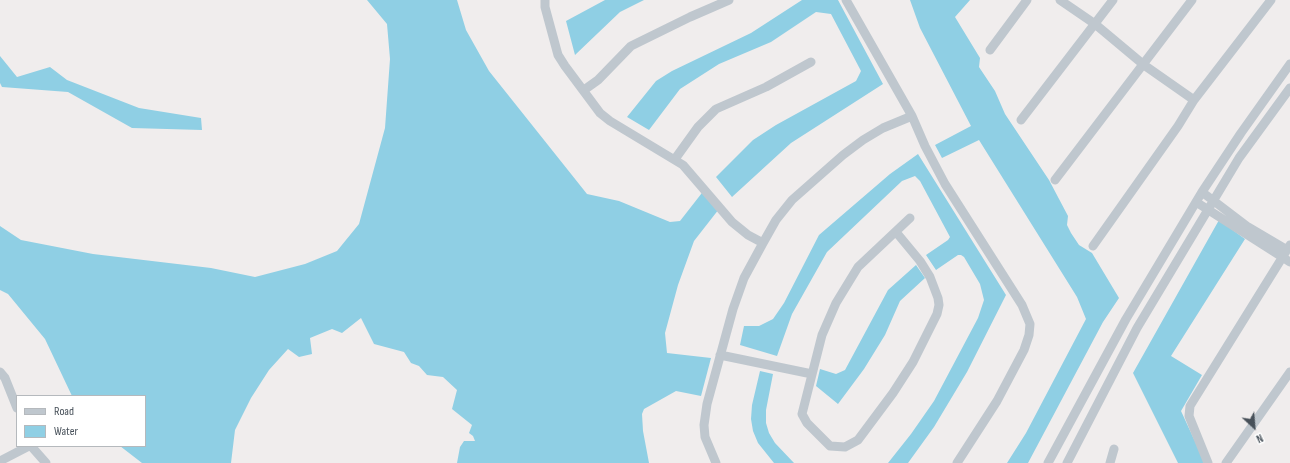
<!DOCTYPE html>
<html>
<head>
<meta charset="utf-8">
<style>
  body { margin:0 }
  #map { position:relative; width:1290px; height:463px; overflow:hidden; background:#f0eded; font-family:"Sofia Sans Condensed",sans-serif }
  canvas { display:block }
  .legend { position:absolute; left:16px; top:395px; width:130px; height:52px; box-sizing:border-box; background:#fff; border:1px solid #b5b9bd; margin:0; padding:5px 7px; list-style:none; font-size:12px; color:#475059 }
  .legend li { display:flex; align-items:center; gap:8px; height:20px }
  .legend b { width:20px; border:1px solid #b5b9bd }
  .north { position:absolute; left:1234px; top:407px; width:40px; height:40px; -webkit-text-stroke:3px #fff; paint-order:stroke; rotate:154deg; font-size:11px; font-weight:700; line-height:16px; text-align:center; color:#475059 }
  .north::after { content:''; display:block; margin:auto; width:14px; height:18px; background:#475059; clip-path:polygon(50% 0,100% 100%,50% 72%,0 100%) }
</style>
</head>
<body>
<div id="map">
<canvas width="1290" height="463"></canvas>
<ul class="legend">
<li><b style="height:5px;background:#bfc7ce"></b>Road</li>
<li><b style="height:11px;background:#8fcfe4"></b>Water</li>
</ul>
<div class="north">N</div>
</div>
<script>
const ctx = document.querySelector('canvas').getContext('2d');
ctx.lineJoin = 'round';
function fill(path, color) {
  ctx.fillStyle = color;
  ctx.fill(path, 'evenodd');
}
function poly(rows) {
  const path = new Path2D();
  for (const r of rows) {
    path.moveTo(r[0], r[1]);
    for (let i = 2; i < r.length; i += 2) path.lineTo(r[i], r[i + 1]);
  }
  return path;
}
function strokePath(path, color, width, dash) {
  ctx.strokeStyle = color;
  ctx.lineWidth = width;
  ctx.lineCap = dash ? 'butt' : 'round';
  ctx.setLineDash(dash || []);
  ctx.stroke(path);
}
const water = poly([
  [367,0,457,0,466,30,489,71,587,194,619,201,670,222,680,221,705,189,719,209,694,241,678,285,665,333,667,353,711,358,701,396,676,391,644,409,642,414,643,431,649,463,457,463,460,447,464,441,475,441,473,436,469,433,472,425,452,409,457,390,443,377,427,375,419,366,411,363,404,352,374,344,361,318,342,333,332,329,310,338,312,354,299,357,288,349,269,370,251,398,235,430,231,463,142,463,120,446,145,446,145,396,72,396,45,339,8,294,0,290,0,226,21,240,93,254,211,268,255,277,305,264,337,251,359,224,385,128,390,59,387,24],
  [605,0,644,0,620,12,575,55,566,21],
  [802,0,838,0,883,84,791,143,732,197,716,177,753,140,776,125,856,81,861,71,831,14,816,12,771,42,719,64,680,89,649,130,627,117,656,81,672,71,751,33],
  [910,0,970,0,955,17,980,58,979,67,995,91,1005,114,1049,180,1068,216,1067,225,1071,233,1079,245,1092,253,1119,298,1103,322,1028,463,1007,463,1026,433,1086,319,1077,297,979,140,942,158,935,145,971,126,920,28],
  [0,56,17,77,50,67,67,80,139,108,201,118,202,130,132,128,68,92,2,87,0,83],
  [918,154,1006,295,967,372,934,427,908,463,888,463,911,434,934,401,978,318,984,300,980,284,964,257,961,255,958,255,936,270,926,255,948,240,950,237,920,181,915,176,902,181,827,252,792,314,777,356,740,345,744,326,759,326,773,319,784,303,819,235,890,174],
  [1219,220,1245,239,1171,356,1202,375,1181,411,1205,463,1178,463,1133,373],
  [916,265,925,278,900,301,885,335,864,369,838,404,816,386,820,369,836,374,845,370,888,290],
  [760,371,773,374,766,410,766,423,769,433,775,443,794,463,774,463,758,443,753,431,751,419,752,405]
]);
const street = poly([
  [545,0,545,7,558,55,565,66,600,113,610,121,683,165,732,222,748,235,763,243],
  [846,0,912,116,925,146,945,184,1022,305,1030,324,1029,335,1024,350,997,401,957,463],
  [1060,0,1095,24,1144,65,1194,100],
  [990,50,1027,0],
  [584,90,598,80,631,46,690,17,729,0],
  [1021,120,1113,0],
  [675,159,698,127,716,109,766,87,811,62],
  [1055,180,1192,0],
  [1202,192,1248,227,1287,250],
  [1196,202,1290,262],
  [896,232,920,261,930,277,938,298,939,305,937,314,913,362,893,393,858,440,845,447,830,446,807,423,802,414,822,335,836,303,858,267,910,218],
  [1093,246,1178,126,1194,100,1271,0],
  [720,355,812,374],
  [0,372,5,378,17,408],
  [31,446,46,463],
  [0,461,29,446],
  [716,463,705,437,704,425,707,404,733,309,744,278,763,243,776,220,792,200,843,155,863,140,883,128,912,116],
  [1048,463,1126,319,1202,192,1241,133,1290,64],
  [1067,463,1137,328,1239,158,1290,88],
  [1110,463,1114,449],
  [1208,463,1189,416,1190,406,1290,245],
  [1226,463,1290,372]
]);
fill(water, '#8fcfe4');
strokePath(street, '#bfc7ce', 9);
</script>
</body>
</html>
